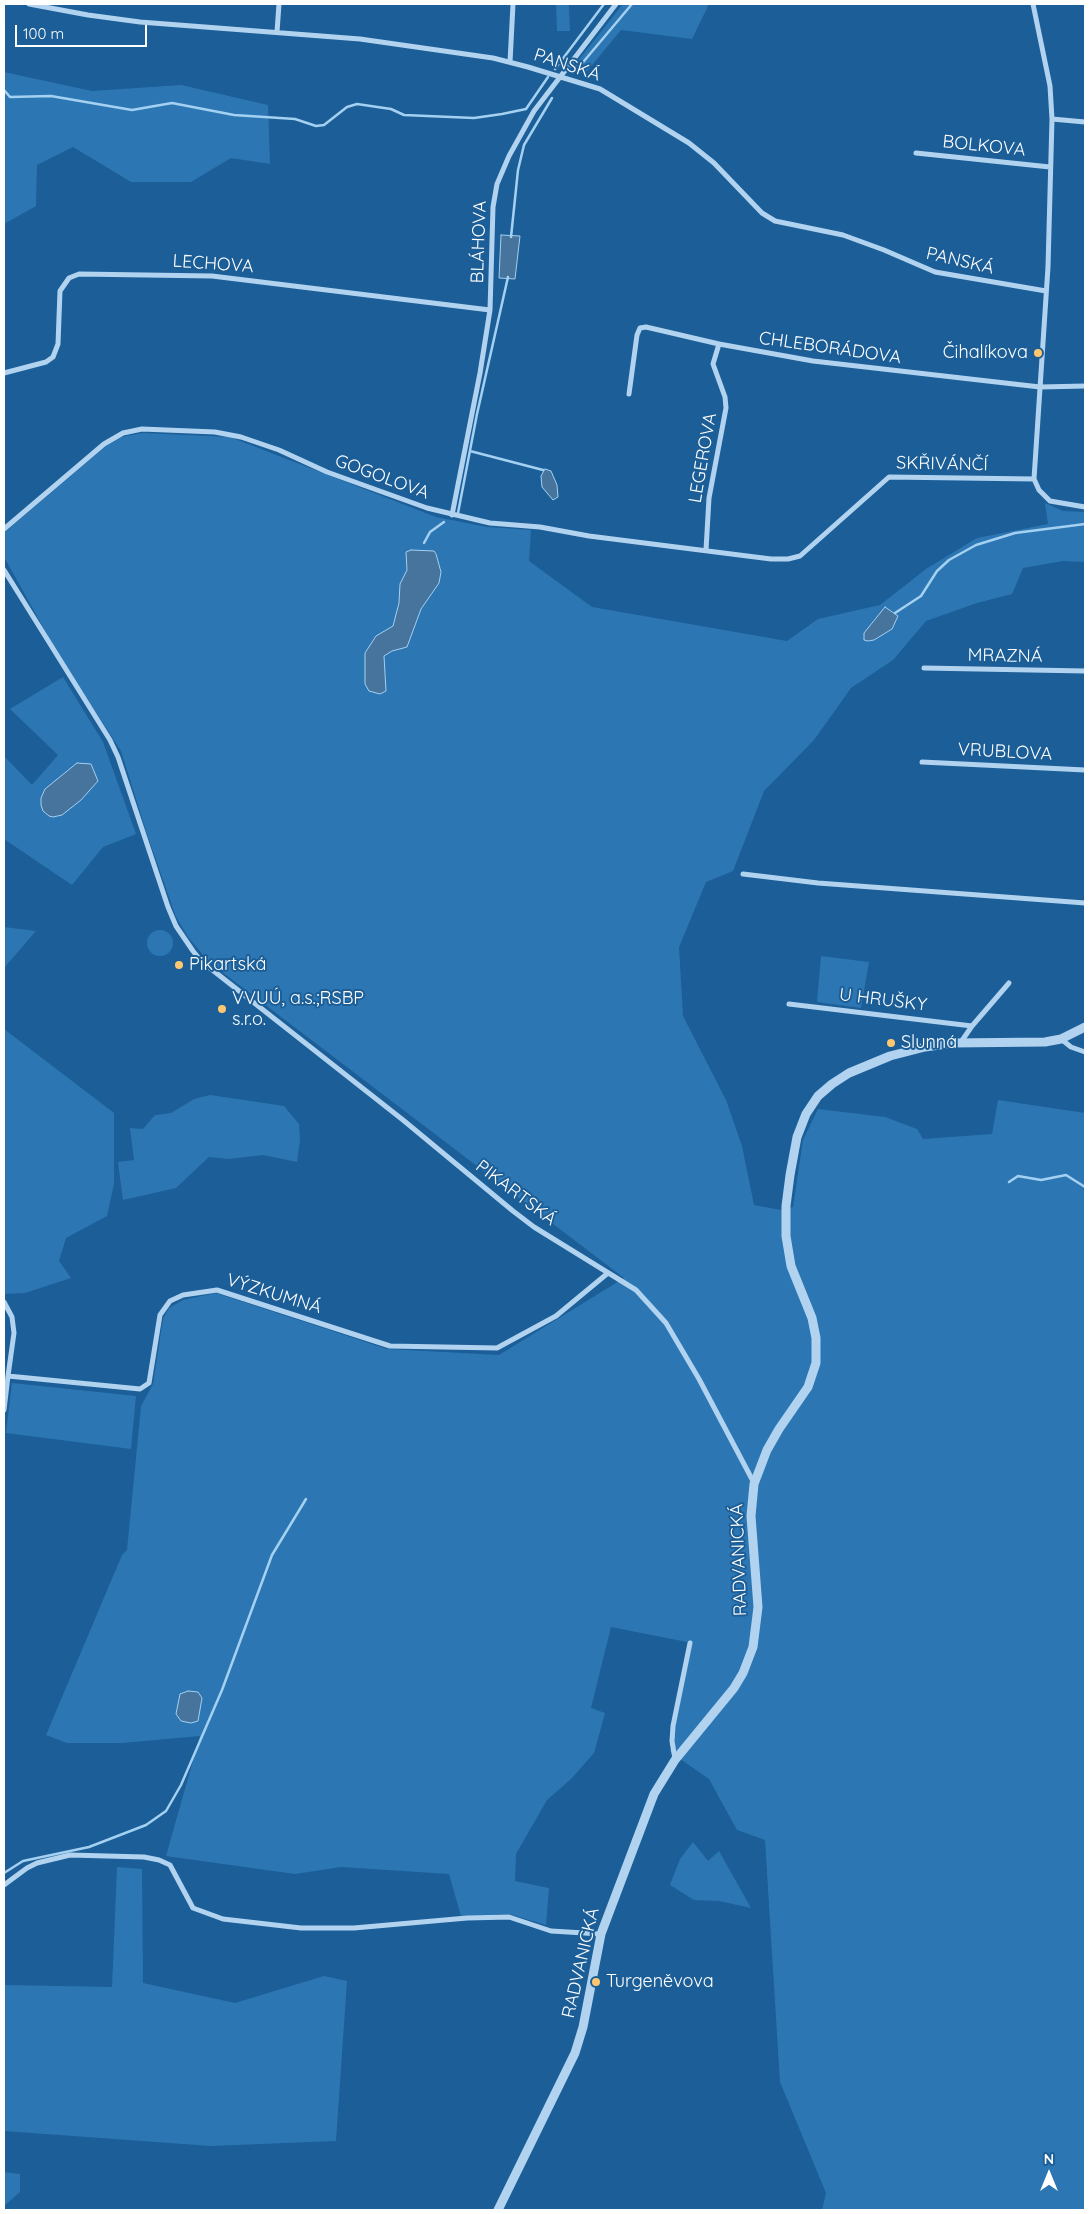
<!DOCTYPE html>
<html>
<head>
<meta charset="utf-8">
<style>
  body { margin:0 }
  #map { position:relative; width:1089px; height:2214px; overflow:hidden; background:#1c5e97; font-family:Quicksand,sans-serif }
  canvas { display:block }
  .frame { position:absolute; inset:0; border:5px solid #fff; pointer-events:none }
  .north { position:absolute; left:1024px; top:2149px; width:50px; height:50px; -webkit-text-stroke:4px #1c5e97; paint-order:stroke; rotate:0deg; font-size:14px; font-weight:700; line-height:20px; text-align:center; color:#fff }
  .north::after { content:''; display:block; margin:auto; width:18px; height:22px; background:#fff; clip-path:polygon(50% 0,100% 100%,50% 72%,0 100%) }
  .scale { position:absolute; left:15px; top:25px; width:132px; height:22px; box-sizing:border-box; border:2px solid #fff; border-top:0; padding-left:6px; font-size:15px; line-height:18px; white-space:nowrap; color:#fff; -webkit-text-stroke:4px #1c5e97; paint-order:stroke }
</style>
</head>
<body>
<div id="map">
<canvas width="1089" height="2214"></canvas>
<div class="frame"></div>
<div class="north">N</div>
<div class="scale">100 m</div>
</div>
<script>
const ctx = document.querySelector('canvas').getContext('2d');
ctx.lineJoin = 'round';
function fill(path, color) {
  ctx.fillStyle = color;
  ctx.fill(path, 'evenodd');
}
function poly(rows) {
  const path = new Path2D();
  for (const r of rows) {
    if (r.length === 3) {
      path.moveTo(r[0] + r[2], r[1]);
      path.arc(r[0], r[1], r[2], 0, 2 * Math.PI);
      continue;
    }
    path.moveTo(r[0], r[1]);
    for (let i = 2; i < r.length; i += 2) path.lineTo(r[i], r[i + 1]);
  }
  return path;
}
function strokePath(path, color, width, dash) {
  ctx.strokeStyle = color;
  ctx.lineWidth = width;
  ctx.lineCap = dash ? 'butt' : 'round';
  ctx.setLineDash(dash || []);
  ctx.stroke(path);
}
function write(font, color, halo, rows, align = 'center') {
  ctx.font = font + ' Quicksand,sans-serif';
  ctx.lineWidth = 4;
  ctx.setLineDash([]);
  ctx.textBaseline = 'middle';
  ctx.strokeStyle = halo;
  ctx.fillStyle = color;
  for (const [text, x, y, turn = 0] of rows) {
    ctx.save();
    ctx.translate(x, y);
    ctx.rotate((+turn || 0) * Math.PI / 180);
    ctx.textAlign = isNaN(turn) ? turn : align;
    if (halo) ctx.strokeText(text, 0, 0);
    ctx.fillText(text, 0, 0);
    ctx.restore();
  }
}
const green = poly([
  [556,4,569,4,570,31,557,31],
  [623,4,709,4,692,39,621,30,584,75,573,67],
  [4,72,92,91,181,85,268,105,270,164,231,158,191,182,131,182,73,147,37,165,36,206,4,224],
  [142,433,230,437,436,517,487,527,531,530,529,561,592,607,787,641,818,619,880,605,926,569,977,538,1048,524,1045,503,1063,511,1085,512,1085,562,1063,561,1023,568,1012,594,977,603,926,621,893,660,851,688,814,740,764,791,733,871,706,882,679,947,683,1016,726,1100,742,1146,754,1205,781,1210,793,1207,803,1140,818,1109,885,1117,917,1129,923,1139,992,1134,998,1100,1085,1113,1085,2210,822,2210,826,2193,780,2082,765,1840,737,1830,709,1779,670,1752,692,1643,611,1627,591,1708,605,1713,594,1753,571,1779,547,1800,516,1854,515,1881,549,1888,546,1925,509,1914,461,1916,449,1874,341,1867,295,1874,166,1856,200,1736,122,1743,67,1743,46,1735,122,1555,127,1550,141,1406,153,1384,163,1319,169,1308,183,1300,216,1293,387,1349,499,1355,624,1278,209,962,188,937,176,917,147,834,121,751,58,654,4,557,4,533,106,446,122,437],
  [63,677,103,742,136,834,103,847,72,885,4,839,4,756,32,785,58,755,10,709],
  [4,927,36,931,4,968],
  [160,943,13],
  [821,956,869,962,861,1008,817,1002],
  [4,1029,114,1113,114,1184,107,1216,66,1238,59,1261,71,1278,25,1293,4,1294],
  [210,1095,284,1106,299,1124,300,1140,297,1162,263,1155,229,1159,209,1157,176,1188,123,1200,118,1162,134,1160,130,1128,143,1129,155,1115,171,1113,194,1099],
  [12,1383,136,1396,131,1449,6,1433],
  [693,1842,708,1861,719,1851,751,1908,719,1901,694,1900,670,1885,680,1859],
  [117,1867,142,1869,143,1983,235,2003,324,1976,347,1981,336,2141,211,2146,4,2131,4,1985,112,1987],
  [4,2172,20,2174,20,2192,4,2206]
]);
const water = poly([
  [501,235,520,236,515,279,499,278,501,235],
  [545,469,551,471,557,485,558,497,553,500,542,487,541,476,545,469],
  [411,550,434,551,436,554,441,572,439,583,421,609,407,647,392,651,384,656,386,691,380,694,369,691,365,684,365,653,376,636,393,626,399,603,400,584,407,570,406,552,411,550],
  [885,607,898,616,892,629,874,640,868,641,864,640,864,633,885,607],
  [77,763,91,764,98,781,81,800,62,815,53,817,49,816,43,811,41,805,41,798,45,789,77,763],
  [188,1691,198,1692,202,1698,198,1721,191,1723,181,1721,176,1714,180,1694,188,1691]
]);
const stream = poly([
  [579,67,632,4],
  [555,69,604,4],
  [4,90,10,97,51,96,132,110,172,103,234,115,295,119,316,126,324,125,347,107,357,104,391,109,404,115,474,118,502,114,526,109,548,77],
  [511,237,518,170,524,145,552,98],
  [470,451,543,470],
  [458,513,477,414,508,277],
  [424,543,430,532,444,522],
  [895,613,921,596,937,571,949,560,976,545,1015,533,1085,524],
  [1009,1182,1018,1176,1041,1180,1066,1175,1085,1187],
  [4,1873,23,1861,89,1847,146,1825,166,1811,181,1785,222,1690,272,1555,306,1499]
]);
const minor = poly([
  [29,4,88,15,140,22,360,39,493,58,528,67,600,89,689,143,714,163,762,213,775,221,843,235,884,250,935,272,1046,291],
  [1033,4,1050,86,1052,119,1048,267,1034,479],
  [277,32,279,4],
  [510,62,513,4],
  [1052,119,1085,122],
  [916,153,1050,167],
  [4,373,46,362,53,357,58,344,60,291,69,278,79,274,212,276,490,310],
  [629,394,637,335,640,328,646,327,719,344,813,361,1040,387,1085,386],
  [452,515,480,373,490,310,493,207,497,184,509,156,534,111,616,4],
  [4,529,104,444,123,433,142,429,215,432,241,437,279,450,327,472,427,508,490,523,540,527,589,536,771,559,788,559,800,556,889,477,1034,479,1039,490,1050,501,1085,507],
  [706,550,709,498,726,408,725,397,713,364,719,344],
  [4,570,110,740,118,757,168,907,176,926,193,951,201,961,403,1120,513,1211,534,1227,636,1290,666,1323,699,1379,754,1483],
  [924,668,1085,671],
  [922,762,1085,770],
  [743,874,818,883,1085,903],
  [789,1004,972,1026],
  [1061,1039,1071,1047,1085,1052],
  [961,1042,972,1026,1009,983],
  [4,1302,12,1317,14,1333,8,1376],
  [4,1410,8,1376,140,1389,149,1383,160,1315,170,1301,183,1295,217,1290,390,1346,497,1348,556,1316,608,1273],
  [675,1759,672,1741,673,1726,690,1643],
  [4,1885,27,1868,37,1863,70,1855,144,1857,159,1860,170,1865,193,1908,223,1919,301,1928,354,1928,467,1918,509,1917,551,1931,601,1934]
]);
const tertiary = poly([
  [498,2210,575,2053,583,2027,601,1934,654,1794,675,1760,734,1688,743,1673,753,1647,758,1607,751,1516,754,1484,767,1450,779,1429,808,1387,816,1363,816,1338,812,1318,791,1266,786,1236,786,1206,790,1175,797,1137,806,1114,818,1096,832,1084,849,1073,890,1056,925,1047,953,1043,1045,1042,1061,1039,1085,1027]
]);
const markers = [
  [1038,353,5,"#ffc770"],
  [179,965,5,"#ffc770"],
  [222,1009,5,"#ffc770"],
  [891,1043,5,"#ffc770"],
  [596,1982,5,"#ffc770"]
];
const streetNames = [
  ["PANSKÁ",567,65,18],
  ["BOLKOVA",984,146,6],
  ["BLÁHOVA",479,242,-88],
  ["PANSKÁ",960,261,13],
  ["LECHOVA",213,264,4],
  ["CHLEBORÁDOVA",830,348,8],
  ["LEGEROVA",703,458,-80],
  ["SKŘIVÁNČÍ",942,464,1],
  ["GOGOLOVA",382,477,20],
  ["MRAZNÁ",1005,656,1],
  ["VRUBLOVA",1005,752,3],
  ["U HRUŠKY",883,1000,7],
  ["PIKARTSKÁ",516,1193,37],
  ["VÝZKUMNÁ",274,1294,17],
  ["RADVANICKÁ",739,1560,-92],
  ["RADVANICKÁ",581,1963,-77]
];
const poiNames = [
  ["Čihalíkova",1028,353,"right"],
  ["Pikartská",189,965],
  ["VVUÚ, a.s.;RSBP",232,999],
  ["s.r.o.",232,1020],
  ["Slunná",901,1043],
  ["Turgeněvova",606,1982]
];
fill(green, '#2c77b3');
fill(water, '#46749c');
strokePath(water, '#a4d0f1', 1);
strokePath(stream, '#a4d0f1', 2.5);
strokePath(minor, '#b1d3f0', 5);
strokePath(tertiary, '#b1d3f0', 9);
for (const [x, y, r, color] of markers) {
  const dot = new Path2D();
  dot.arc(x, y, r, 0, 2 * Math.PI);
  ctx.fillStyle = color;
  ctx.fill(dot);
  strokePath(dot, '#1c5e97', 2);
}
write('18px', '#fff', '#1c5e97', streetNames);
write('18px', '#fff', '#1c5e97', poiNames, 'left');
</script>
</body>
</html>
